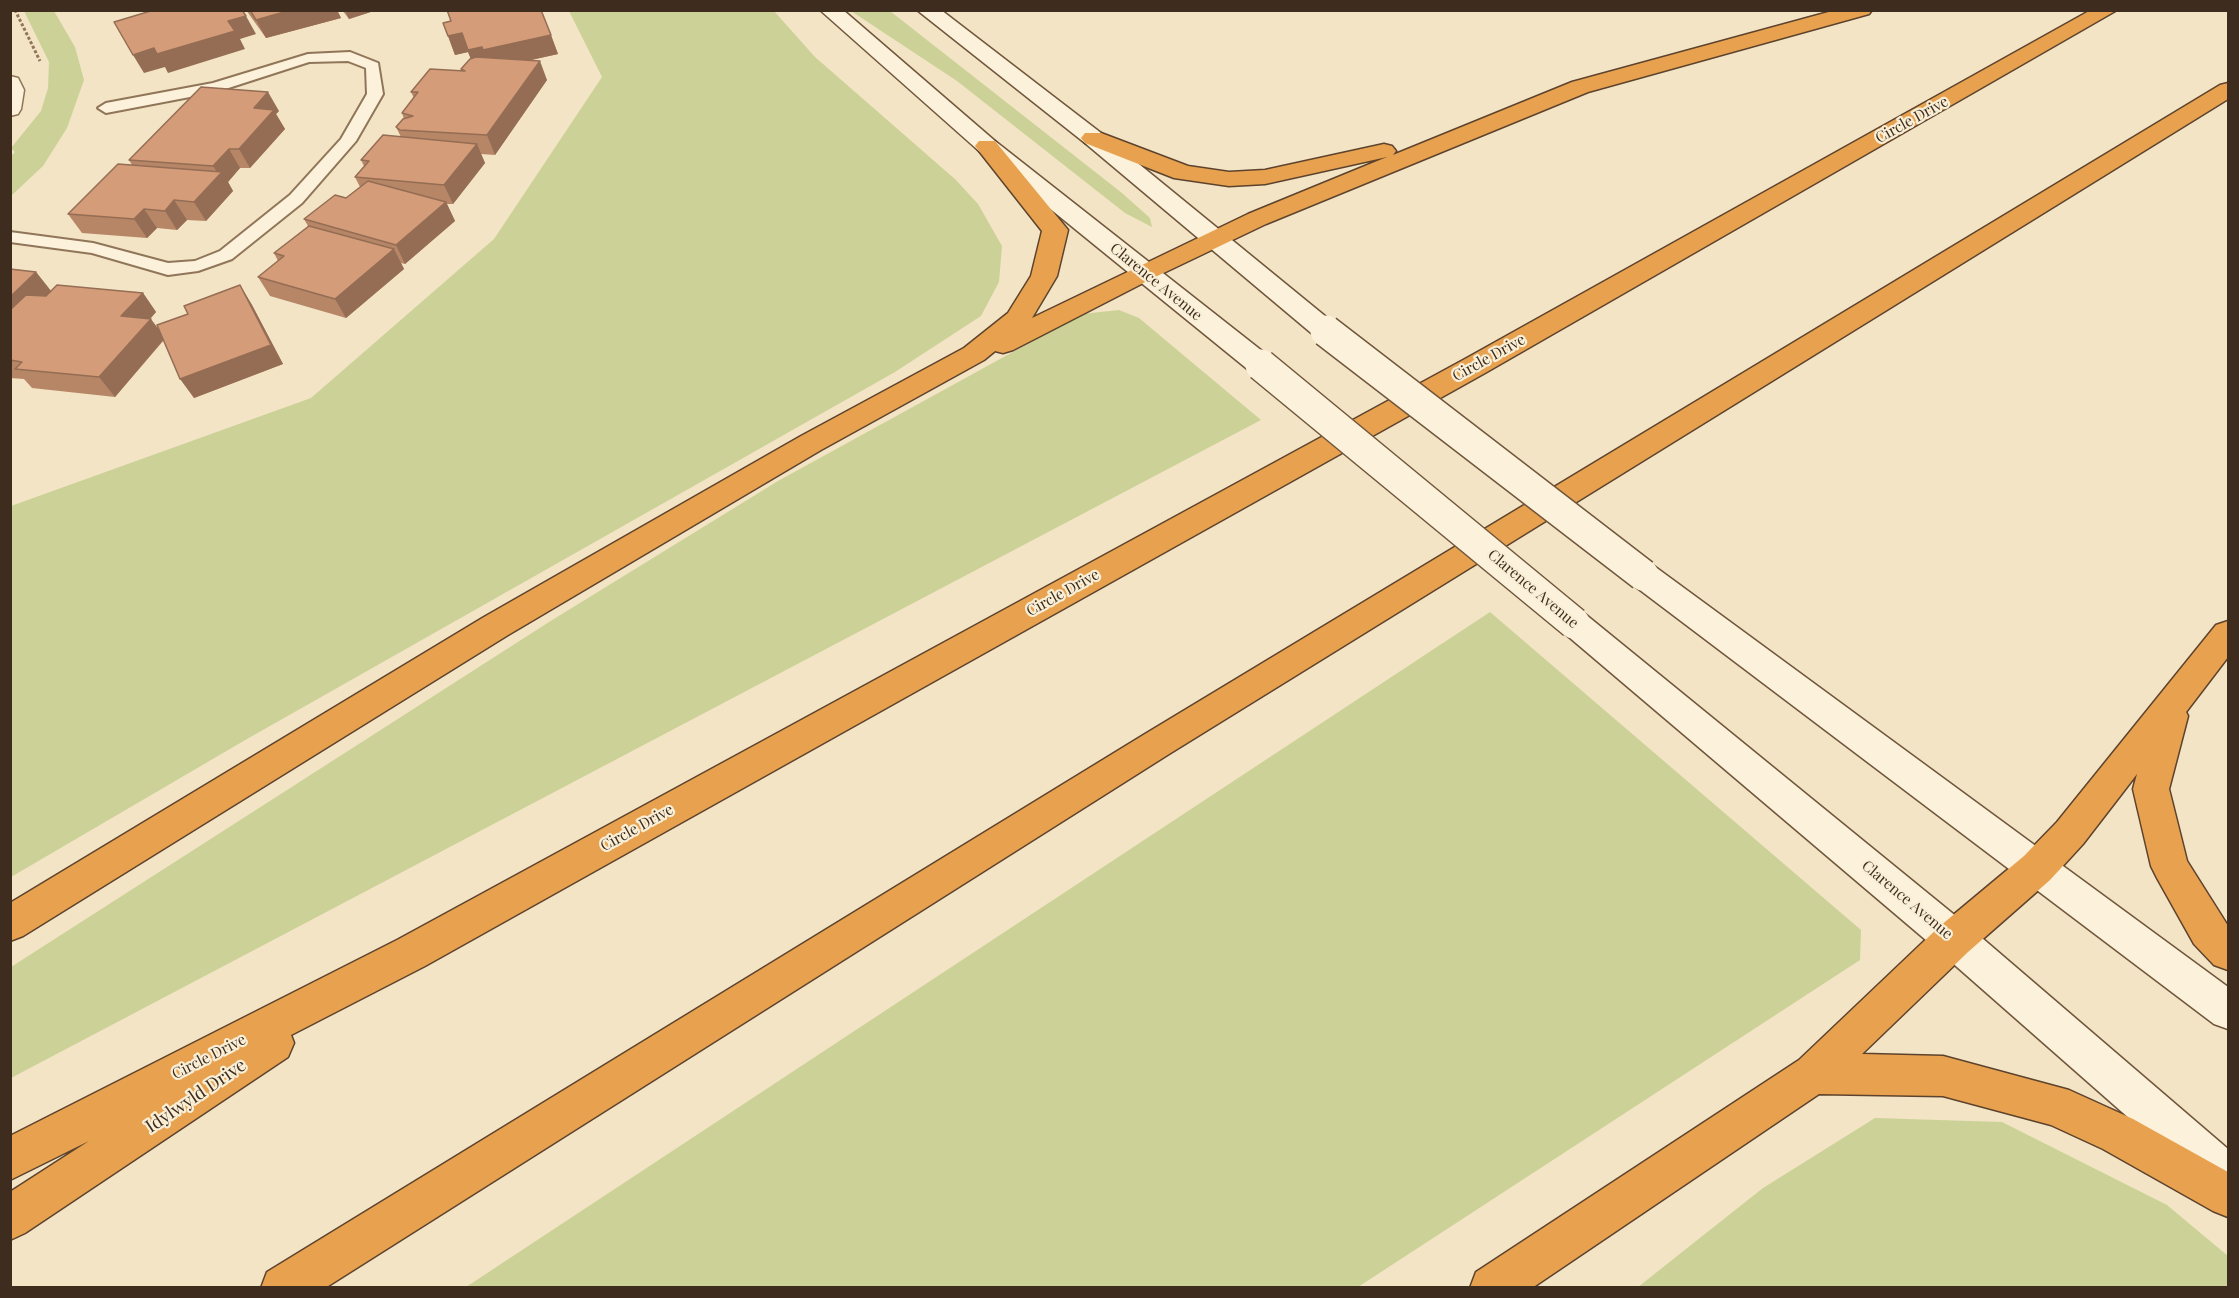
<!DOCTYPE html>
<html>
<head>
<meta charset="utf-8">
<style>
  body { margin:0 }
  #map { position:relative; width:2239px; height:1298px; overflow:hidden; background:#f2e4c5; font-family:"Playfair Display",serif }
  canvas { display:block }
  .frame { position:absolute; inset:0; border:12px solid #3e2d1e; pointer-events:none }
</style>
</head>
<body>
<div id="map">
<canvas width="2239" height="1298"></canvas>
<div class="frame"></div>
</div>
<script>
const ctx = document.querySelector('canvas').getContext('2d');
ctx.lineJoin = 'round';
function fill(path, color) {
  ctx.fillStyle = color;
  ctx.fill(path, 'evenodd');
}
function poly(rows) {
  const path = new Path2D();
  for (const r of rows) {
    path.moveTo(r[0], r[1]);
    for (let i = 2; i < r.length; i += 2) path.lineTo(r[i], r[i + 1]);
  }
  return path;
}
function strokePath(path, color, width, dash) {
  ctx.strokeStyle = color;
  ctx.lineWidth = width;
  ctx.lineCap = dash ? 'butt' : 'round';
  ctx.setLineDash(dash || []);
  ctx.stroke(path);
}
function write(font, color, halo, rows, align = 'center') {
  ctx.font = font + ' "Playfair Display",serif';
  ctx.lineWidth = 4.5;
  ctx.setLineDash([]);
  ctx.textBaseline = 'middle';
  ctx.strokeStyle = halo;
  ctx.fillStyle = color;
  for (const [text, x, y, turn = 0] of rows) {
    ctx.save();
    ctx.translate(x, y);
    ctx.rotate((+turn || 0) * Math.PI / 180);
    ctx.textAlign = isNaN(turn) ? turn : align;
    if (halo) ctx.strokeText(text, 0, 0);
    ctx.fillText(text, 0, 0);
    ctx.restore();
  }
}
const green = poly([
  [24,11,54,11,75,47,84,80,67,128,43,166,11,196,11,156,15,152,11,148,41,111,48,88,49,62],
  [569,11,774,11,815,57,956,180,978,204,1002,246,999,282,981,316,895,372,247,739,11,877,11,506,311,398,494,239,602,77],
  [851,11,890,11,1122,193,1150,218,1152,227,1125,213,957,81],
  [1119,310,1139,318,1261,420,11,1078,11,967,549,622,778,481,1082,314],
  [1490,612,1861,930,1860,960,1358,1287,466,1287],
  [1875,1118,2002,1122,2167,1205,2228,1256,2228,1287,1638,1287,1763,1188]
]);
const path = poly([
  [15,10,40,61]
]);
const lane = poly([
  [350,52,378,63,383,94,356,141,302,203,232,259,198,271,168,275,92,253,10,242,10,232,93,243,168,263,195,261,220,251,290,195,341,139,367,94,366,68,348,61,309,62,216,92,106,113,98,108,106,103,213,83,308,54,350,52]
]);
const street = poly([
  [10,76,18,78,24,90,21,109,18,114,10,116,10,76]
]);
const secondary = poly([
  [820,10,843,10,995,141,1271,358,1275,365,1271,372,1261,374,1251,372,979,151,820,10],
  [917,10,941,10,1101,133,1336,325,1340,331,1336,337,1326,340,1316,337,1085,143,917,10],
  [1643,563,1654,566,2228,987,2228,1029,2214,1024,1632,584,1627,575,1632,566,1643,563],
  [1574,610,1585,614,1968,926,2228,1149,2228,1198,2213,1192,1940,952,1563,632,1558,623,1563,614,1574,610]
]);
const highway = poly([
  [1836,10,1872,10,1869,14,1588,92,1266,224,1153,278,1013,350,1003,353,995,351,984,360,821,450,508,635,23,936,10,941,10,903,484,617,801,436,964,348,1008,313,1031,276,1042,231,979,151,975,146,979,141,995,141,1068,230,1057,276,1032,318,1248,214,1387,157,1265,184,1229,186,1174,178,1085,143,1081,138,1085,133,1101,133,1188,166,1229,172,1265,170,1384,144,1392,146,1396,151,1393,155,1572,82,1836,10],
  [2091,10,2117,10,1485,373,425,966,291,1035,294,1043,288,1057,25,1233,10,1240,10,1192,89,1141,10,1180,10,1136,397,940,1465,359,2091,10],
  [2228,83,2228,99,1169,754,325,1288,261,1288,267,1272,1145,734,2220,85,2228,83],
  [2228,621,2228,657,2186,712,2188,716,2169,789,2187,861,2228,926,2228,970,2214,965,2194,944,2157,878,2151,866,2133,789,2137,774,2083,844,2050,880,1968,952,1862,1054,1943,1056,2069,1090,2133,1119,2228,1172,2228,1217,2213,1211,2103,1149,2051,1125,1943,1096,1819,1094,1532,1288,1470,1288,1476,1272,1799,1060,1940,926,2024,856,2057,822,2216,625,2228,621]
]);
const secondaryBridge = poly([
  [1326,331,1643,575],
  [1261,365,1574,623]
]);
const wall = poly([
  [246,10,337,10,341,18,266,38],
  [342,10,377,10,349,19],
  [444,10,541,10,558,54,527,61,547,80,495,155,481,154,485,163,453,204,447,204,455,221,405,264,401,263,404,269,346,318,270,296,258,277,278,261,274,253,308,226,304,219,346,198,360,187,355,177,364,166,361,160,401,137,396,127,404,119,402,113,414,98,411,92,462,71,461,69,471,59,468,52,455,55,448,36,451,21,447,11],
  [279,111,276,114,285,129,250,168,240,168,228,182,233,191,206,221,187,220,177,230,157,228,147,238,82,233,68,214,132,165,129,160],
  [10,269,36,272,51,291,143,293,156,312,150,319,159,330,240,285,252,305,283,364,194,398,164,340,115,397,32,388,24,379,10,378]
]);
const shadedWall = poly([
  [291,10,337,10,341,18,266,38,256,20],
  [345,10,377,10,349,19],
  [246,16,256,34,240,39,245,49,168,73,165,67,144,73,133,55,228,21],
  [462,33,482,47,551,35,558,54,490,69,475,69,468,52,455,55,448,36],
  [540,61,547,80,495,155,487,135],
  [268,92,279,111,276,114,285,129,250,168,239,149,254,108],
  [477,144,485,163,453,204,444,185],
  [229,149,240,168,228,182,233,191,206,221,194,202,219,175,213,166],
  [174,200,187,220,177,230,165,211],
  [446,202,455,221,405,264,396,245],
  [144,209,157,228,147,238,134,219],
  [394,249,404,269,346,318,335,299],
  [36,272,51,291,10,332,10,297],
  [240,285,252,305,283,364,194,398,180,379],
  [143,293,156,312,136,335,121,316],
  [151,319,165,338,115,397,99,377]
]);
const building = poly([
  [154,10,242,10,246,16,228,21,235,31,157,54,154,48,133,55,114,22,154,10],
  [250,10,291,10,256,20,250,10],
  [447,10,541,10,551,35,483,50,482,47,468,50,462,33,448,36,443,23,451,21,447,10],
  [476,57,540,61,487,135,400,130,396,127,403,119,413,116,402,113,418,92,411,92,430,69,465,71,461,69,470,59,476,57],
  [201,87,268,92,254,108,274,110,239,149,229,149,213,166,129,160,201,87],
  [383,135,477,144,444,185,355,177,369,161,361,160,383,135],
  [118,164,222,172,194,202,174,200,165,211,144,209,134,219,68,214,118,164],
  [368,181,446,202,396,245,304,219,335,195,346,198,368,181],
  [309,226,394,249,335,299,258,277,284,256,274,253,309,226],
  [10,269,36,272,10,297,10,269],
  [57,285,143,293,121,316,151,319,99,377,15,369,22,362,10,360,10,310,26,295,46,296,57,285],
  [240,285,271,345,180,379,157,325,188,314,184,306,240,285]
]);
const streetNames = [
  ["Circle Drive",1912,120,-29],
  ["Clarence Avenue",1156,282,39],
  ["Circle Drive",1489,358,-29],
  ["Clarence Avenue",1533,589,40],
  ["Circle Drive",1063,593,-29],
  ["Circle Drive",637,828,-29],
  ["Clarence Avenue",1907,900,40],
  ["Circle Drive",209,1057,-27]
];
const nearStreetnames = [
  ["Idylwyld Drive",196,1096,-34]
];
fill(green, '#ccd297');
strokePath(lane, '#907559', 4);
strokePath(street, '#907559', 3);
strokePath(secondary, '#71563c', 3);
strokePath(highway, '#5d432d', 3);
strokePath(path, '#907559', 3, [3, 2]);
fill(lane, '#fcf1da');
fill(street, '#fcf1da');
fill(secondary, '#fcf1da');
fill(highway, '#e8a24f');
strokePath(secondaryBridge, '#71563c', 34, []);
strokePath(secondaryBridge, '#fcf1da', 31);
fill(wall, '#b68667');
fill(shadedWall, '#946d54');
fill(building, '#d49c78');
strokePath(building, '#946d54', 1.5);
write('15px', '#3e2d1e', '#f9eed6', streetNames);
write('18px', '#3e2d1e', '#f9eed6', nearStreetnames);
</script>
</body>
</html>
